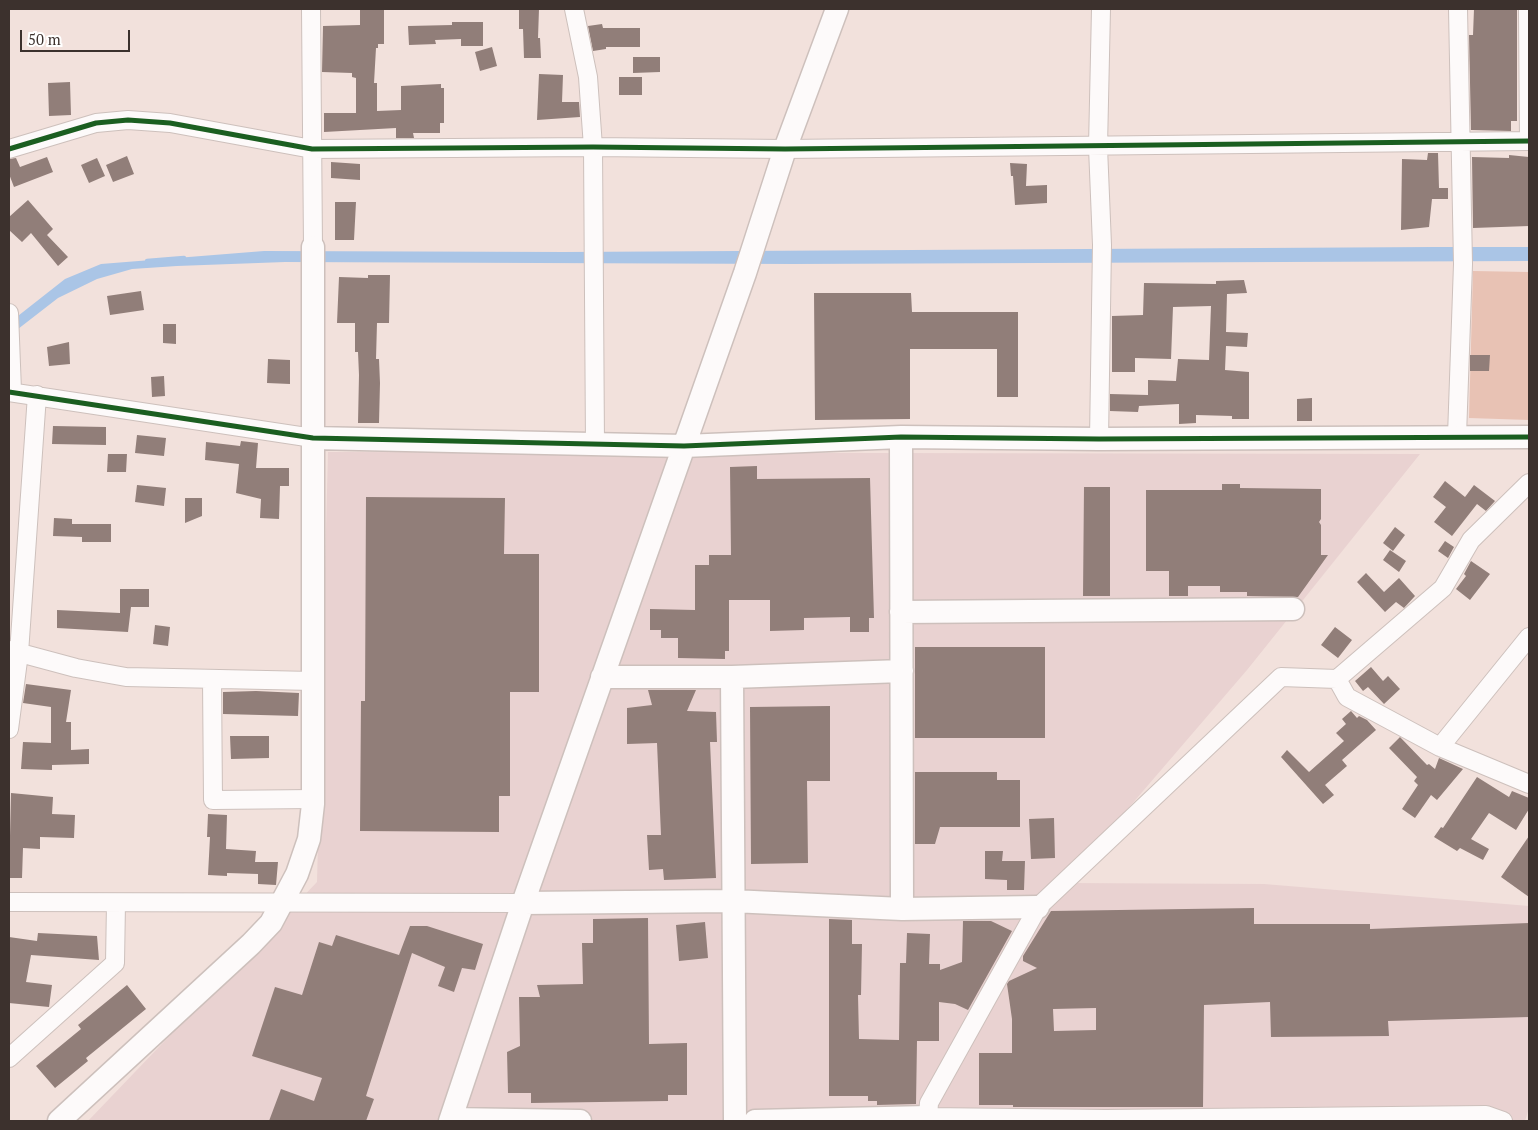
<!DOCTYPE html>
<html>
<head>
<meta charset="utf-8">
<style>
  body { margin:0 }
  #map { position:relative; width:1538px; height:1130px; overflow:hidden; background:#f2e1dc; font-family:"PT Serif",serif }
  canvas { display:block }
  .frame { position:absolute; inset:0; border:10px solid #3c312d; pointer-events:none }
  .scale { position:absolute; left:20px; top:30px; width:110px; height:22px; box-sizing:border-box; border:2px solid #3c312d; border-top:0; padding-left:6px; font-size:15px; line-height:18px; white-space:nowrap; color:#3c312d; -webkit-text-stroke:4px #fff; paint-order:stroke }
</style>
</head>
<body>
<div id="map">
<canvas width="1538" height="1130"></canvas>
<div class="frame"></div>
<div class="scale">50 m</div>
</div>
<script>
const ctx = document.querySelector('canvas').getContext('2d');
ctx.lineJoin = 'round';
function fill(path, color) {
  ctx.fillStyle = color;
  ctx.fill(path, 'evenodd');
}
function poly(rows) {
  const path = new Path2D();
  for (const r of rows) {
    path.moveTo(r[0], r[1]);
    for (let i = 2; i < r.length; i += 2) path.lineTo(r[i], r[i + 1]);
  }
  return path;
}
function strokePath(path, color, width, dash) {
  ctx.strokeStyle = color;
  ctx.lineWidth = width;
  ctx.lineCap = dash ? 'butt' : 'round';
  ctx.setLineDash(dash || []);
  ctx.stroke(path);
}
const industrial = poly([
  [328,452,1420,454,1247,670,1064,883,1264,884,1529,906,1529,1108,1525,1121,88,1121,317,882]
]);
const green = poly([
  [1473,271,1529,272,1529,420,1469,418]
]);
const water = poly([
  [1433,247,1529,247,1529,261,793,264,285,262,177,266,132,269,97,279,58,298,9,336,9,323,65,279,101,264,264,251,565,252]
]);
const stream = poly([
  [147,261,184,258]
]);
const building = poly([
  [360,9,384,9,384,44,378,44,378,48,376,48,374,83,377,83,377,111,401,110,401,86,441,84,441,88,444,88,444,123,440,123,440,133,413,133,414,138,396,138,396,128,324,132,324,113,356,113,356,78,352,77,352,73,322,72,323,26,360,25],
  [519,9,539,9,538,38,540,38,541,58,524,58,523,29,519,29],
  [1474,9,1517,9,1517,121,1511,121,1511,131,1471,130,1469,35,1473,35],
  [452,22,483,22,483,46,461,46,461,39,435,40,436,44,409,45,408,26,452,25],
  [602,24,603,28,640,28,640,47,606,47,606,49,593,51,588,26],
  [492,47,497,66,480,71,475,52],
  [633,57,660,57,660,72,633,73],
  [539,74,563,75,562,102,579,102,580,117,537,120],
  [619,77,642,77,642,95,619,95],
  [70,82,71,115,49,116,48,83],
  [1428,153,1438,153,1439,188,1448,188,1448,199,1432,199,1429,227,1401,230,1402,159,1427,160],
  [1509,155,1529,157,1529,226,1473,228,1472,157,1509,158],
  [127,156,134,174,113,182,106,165],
  [47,157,53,172,14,187,9,174,9,159,16,158,20,167],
  [97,158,105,176,89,183,81,165],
  [331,162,360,164,360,180,331,178],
  [1010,163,1027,164,1026,186,1047,185,1047,203,1015,205,1013,176,1011,176],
  [28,200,53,229,47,235,68,257,58,266,31,233,22,242,9,230,9,217],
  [335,202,356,202,354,240,335,240],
  [368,275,390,275,389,323,377,323,376,359,379,359,380,383,379,423,358,423,359,375,358,352,355,352,355,323,337,323,339,277,368,278],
  [1244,280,1247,293,1227,294,1226,332,1248,333,1247,347,1226,346,1225,370,1249,372,1249,419,1232,419,1232,416,1196,415,1196,423,1179,424,1179,404,1139,406,1138,412,1110,411,1110,394,1148,395,1148,380,1176,381,1178,359,1209,360,1211,306,1173,307,1171,359,1135,358,1135,372,1112,372,1112,316,1143,315,1144,283,1216,284,1216,281],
  [141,291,144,310,110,315,107,296],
  [814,293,911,293,912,312,1018,312,1018,397,997,397,997,349,910,349,910,419,815,420],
  [163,324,176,324,176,344,163,343],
  [69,342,70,364,49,366,47,347],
  [1470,355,1490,355,1489,371,1470,371],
  [268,359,290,360,290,384,267,383],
  [164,376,165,396,152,397,151,377],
  [1312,398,1312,421,1297,421,1297,399],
  [53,426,106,427,106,445,52,444],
  [137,435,166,438,164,456,135,453],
  [241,441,258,443,256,468,289,468,289,486,280,486,279,519,260,518,261,499,236,493,239,464,205,460,206,442,240,446],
  [108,454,127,454,126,472,107,472],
  [757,466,757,479,870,478,874,618,869,618,869,632,850,632,850,617,804,618,804,630,770,631,770,600,729,600,729,651,725,651,725,659,678,658,678,638,661,638,661,630,650,630,650,609,695,610,695,565,709,565,709,555,731,555,730,467],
  [1445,481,1465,497,1474,485,1495,501,1486,511,1477,504,1452,536,1434,522,1446,507,1433,497],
  [1222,484,1240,484,1240,488,1321,489,1321,519,1319,522,1321,525,1321,555,1328,555,1298,597,1247,596,1247,592,1220,592,1220,586,1188,586,1188,596,1169,596,1169,571,1146,571,1146,490,1222,490],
  [137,485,166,488,164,506,135,502],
  [1084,487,1110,487,1110,596,1083,596],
  [366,497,505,498,504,554,539,554,539,692,510,692,510,796,499,796,499,832,360,831,361,701,365,701],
  [185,498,202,498,202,516,185,523],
  [54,518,72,519,72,524,111,524,111,542,82,542,82,537,53,536],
  [1395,527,1405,535,1393,551,1383,543],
  [1445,541,1454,547,1448,558,1438,551],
  [1390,550,1406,561,1399,572,1383,560],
  [1471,561,1490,574,1470,600,1456,589,1466,576,1464,574],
  [1366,573,1384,592,1399,578,1415,596,1404,608,1396,602,1385,612,1357,582],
  [120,589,149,589,149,607,131,607,128,632,57,628,57,610,120,613],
  [155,625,170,627,168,646,153,644],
  [1335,627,1352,640,1338,658,1321,645],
  [915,647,1045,647,1045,738,915,738],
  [1371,667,1383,681,1388,676,1400,689,1384,704,1368,687,1363,691,1355,681],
  [26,684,71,690,66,722,71,722,71,750,89,749,89,764,52,765,52,770,21,769,23,742,51,743,51,707,23,703],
  [648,690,696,690,687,711,716,712,717,742,710,742,716,878,664,880,663,869,649,870,647,835,661,835,657,743,627,744,627,708,652,705],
  [256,691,299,693,298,716,223,714,223,692],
  [830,706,830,781,807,781,808,863,751,864,750,707],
  [1351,711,1357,718,1359,716,1367,720,1376,730,1342,760,1347,766,1325,785,1334,795,1323,804,1281,757,1287,750,1309,772,1344,741,1336,733,1346,724,1342,719],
  [230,736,269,736,269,758,231,759],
  [1400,737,1427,765,1429,764,1435,769,1439,758,1463,769,1437,800,1431,795,1415,818,1402,809,1418,785,1414,781,1417,777,1389,748],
  [915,772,997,772,997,780,1020,780,1020,827,940,827,935,844,915,844],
  [1477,777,1509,797,1512,791,1529,798,1529,809,1516,830,1489,813,1471,839,1489,849,1483,860,1460,848,1457,851,1434,837,1441,827,1443,828],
  [11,793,53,797,52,814,75,815,74,838,40,837,40,849,23,848,22,878,9,878],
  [208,814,227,815,226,849,256,851,255,862,278,862,276,885,258,884,258,874,227,873,227,876,208,875,210,837,207,837],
  [1054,818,1055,858,1031,859,1029,819],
  [1529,836,1529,897,1501,877],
  [985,851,1003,851,1002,861,1025,861,1024,890,1007,890,1007,880,985,879],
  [1254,908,1254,924,1370,924,1370,929,1529,923,1529,1017,1388,1021,1389,1036,1271,1037,1270,1002,1204,1005,1203,1107,1013,1107,1013,1105,979,1105,979,1053,1012,1053,1012,1019,1007,984,1009,981,1037,968,1023,961,1023,956,1051,911],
  [1096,1008,1096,1030,1054,1031,1053,1009],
  [648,918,649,1044,687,1043,687,1095,668,1095,668,1101,531,1103,531,1093,508,1093,507,1052,520,1046,519,997,540,997,537,985,583,984,582,943,593,943,593,919],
  [829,919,852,920,852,944,862,944,861,995,858,995,859,1039,899,1040,900,963,906,963,907,933,930,934,929,964,940,964,940,970,962,962,963,921,991,921,1012,931,968,1010,955,1004,939,1002,939,1041,917,1041,916,1104,877,1105,877,1101,868,1101,868,1096,829,1096],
  [705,922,708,958,679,961,676,925],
  [410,926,427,926,483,944,475,970,462,968,454,992,438,986,445,967,412,953,366,1096,374,1099,366,1121,269,1121,281,1089,314,1101,322,1078,252,1056,275,987,302,995,319,942,332,946,336,935,399,955],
  [38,933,97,936,99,960,31,955,26,982,52,985,49,1007,9,1003,9,937,37,941],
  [127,985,146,1009,86,1058,88,1061,55,1088,36,1066,81,1029,78,1025]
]);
const minor = poly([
  [311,9,313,247],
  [574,9,588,77,593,147,595,445],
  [1528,9,1529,141],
  [9,149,96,123,128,120,170,123,312,149,593,147,785,149,1529,141],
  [9,313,12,391],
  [9,392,313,438],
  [1457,436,1463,264,1458,9],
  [1099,439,1102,245,1098,147,1101,9],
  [9,650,76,668,126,677,313,681],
  [212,679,213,800,313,799],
  [1337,679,1347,697,1440,747,1529,784],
  [9,729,19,653,37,395],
  [1440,747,1529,637],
  [9,902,523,903],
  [9,1058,115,963,116,903],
  [1503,1121,1486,1115,1106,1119,928,1117,929,1103,1038,907,1281,677,1337,679,1443,588,1471,540,1529,483]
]);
const tertiary = poly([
  [901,437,902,909],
  [313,438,684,446,901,437,1099,439,1529,437],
  [901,612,1293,609],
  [602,677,732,677,902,671],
  [732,677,735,1121],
  [523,903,732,901,902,909,1038,907],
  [451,1119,580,1121],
  [59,1121,251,944,271,923,297,874,309,839,313,804,313,247],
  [450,1121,523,903,745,273,785,149,837,9],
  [755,1121,928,1117]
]);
const cycleway = poly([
  [9,149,96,123,128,120,170,123,312,149,593,147,785,149,1529,141],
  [9,392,313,438,684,446,901,437,1099,439,1529,437]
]);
fill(industrial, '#e9d2d1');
fill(green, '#e8c2b4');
fill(water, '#aac5e6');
strokePath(stream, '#aac5e6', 4.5);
fill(building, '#917e79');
strokePath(minor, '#cdc0bc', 20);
strokePath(tertiary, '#cdc0bc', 25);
strokePath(minor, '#fdfafa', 18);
strokePath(tertiary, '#fdfafa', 22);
strokePath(cycleway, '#1b5e20', 5);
</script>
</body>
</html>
